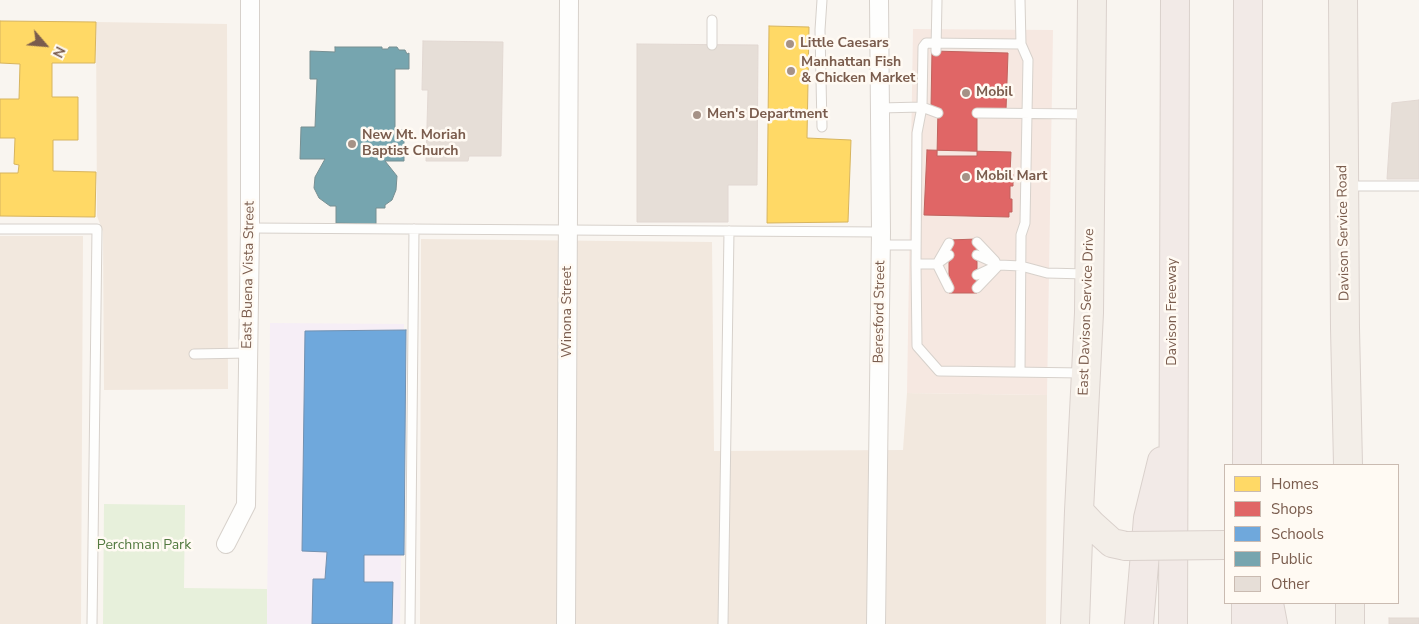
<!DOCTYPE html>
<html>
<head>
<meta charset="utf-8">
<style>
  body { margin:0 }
  #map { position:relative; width:1419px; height:624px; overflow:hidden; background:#f9f5f0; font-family:"Nunito Sans",sans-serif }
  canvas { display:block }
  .legend { position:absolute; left:1224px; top:464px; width:175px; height:140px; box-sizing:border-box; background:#fffaf3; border:1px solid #cabbb1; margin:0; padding:6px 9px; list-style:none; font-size:15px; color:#7a5c4d }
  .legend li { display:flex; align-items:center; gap:10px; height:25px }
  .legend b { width:25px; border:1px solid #cabbb1 }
  .north { position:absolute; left:20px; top:20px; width:50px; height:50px; -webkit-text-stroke:4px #fffaf3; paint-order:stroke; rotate:117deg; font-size:14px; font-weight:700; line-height:20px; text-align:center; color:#7a5c4d }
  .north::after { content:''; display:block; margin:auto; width:18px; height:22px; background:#7a5c4d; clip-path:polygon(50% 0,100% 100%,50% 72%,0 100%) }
</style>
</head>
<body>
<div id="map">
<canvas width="1419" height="624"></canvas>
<ul class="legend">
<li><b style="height:14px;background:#ffd966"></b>Homes</li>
<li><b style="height:14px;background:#e06666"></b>Shops</li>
<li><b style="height:14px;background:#6fa8dc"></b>Schools</li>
<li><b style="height:14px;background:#76a5af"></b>Public</li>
<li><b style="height:14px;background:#e6ded7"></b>Other</li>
</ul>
<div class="north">N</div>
</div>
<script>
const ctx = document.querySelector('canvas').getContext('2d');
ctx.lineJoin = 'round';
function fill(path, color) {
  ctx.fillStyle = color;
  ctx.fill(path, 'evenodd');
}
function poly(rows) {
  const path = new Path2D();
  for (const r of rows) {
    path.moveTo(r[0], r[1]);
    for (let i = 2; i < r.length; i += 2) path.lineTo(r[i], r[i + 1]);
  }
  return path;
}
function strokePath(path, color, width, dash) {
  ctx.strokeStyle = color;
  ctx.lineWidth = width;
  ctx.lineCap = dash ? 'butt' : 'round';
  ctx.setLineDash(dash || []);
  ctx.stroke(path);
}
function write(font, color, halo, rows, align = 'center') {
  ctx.font = font + ' "Nunito Sans",sans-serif';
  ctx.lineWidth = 5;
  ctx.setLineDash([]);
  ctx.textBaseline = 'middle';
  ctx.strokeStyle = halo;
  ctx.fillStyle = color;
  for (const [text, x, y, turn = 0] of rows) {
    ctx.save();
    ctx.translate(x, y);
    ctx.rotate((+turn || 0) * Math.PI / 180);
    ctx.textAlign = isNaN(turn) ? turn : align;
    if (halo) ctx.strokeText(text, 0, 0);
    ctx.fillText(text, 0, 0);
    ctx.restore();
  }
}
const residential = poly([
  [96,22,227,24,228,389,104,390,103,232,97,216],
  [0,236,83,236,81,624,0,624],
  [421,239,712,242,714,451,903,450,907,393,1047,395,1046,624,420,624]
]);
const commercial = poly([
  [913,29,1053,30,1047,395,907,393]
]);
const education = poly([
  [270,323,404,324,400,624,267,624]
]);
const green = poly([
  [104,504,185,505,184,588,267,589,267,624,103,624]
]);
const homes = poly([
  [0,21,96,22,95,63,52,63,52,97,78,97,78,140,53,140,53,171,96,172,95,217,0,216,0,173,18,173,19,165,14,164,15,138,0,138,0,99,19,99,20,64,0,63,0,21],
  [769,26,809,27,807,138,851,140,848,222,767,223,769,26]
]);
const shops = poly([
  [932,51,1008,53,1006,110,977,109,977,156,937,156,938,109,931,108,932,51],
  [927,150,1011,152,1010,174,1013,174,1013,186,1010,186,1010,199,1012,199,1012,212,1009,212,1009,217,924,215,927,150],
  [977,239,977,293,949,293,949,240,977,239]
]);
const schools = poly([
  [406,330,404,555,364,555,364,582,393,582,392,624,312,624,313,579,325,579,327,552,302,551,305,331,406,330]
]);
const public = poly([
  [335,47,382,47,382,49,388,49,389,47,397,47,399,50,405,50,407,54,409,53,409,69,395,69,395,130,404,130,404,161,385,161,397,176,396,190,392,200,385,205,385,208,376,208,376,224,336,223,336,206,330,206,319,198,314,188,315,177,325,159,300,159,301,127,315,127,317,79,310,79,310,51,335,52,335,47]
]);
const building = poly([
  [423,41,503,42,501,156,469,156,468,161,426,161,428,90,422,90,423,41],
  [637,44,758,45,757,185,728,185,728,222,637,222,637,44],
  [1419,100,1419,179,1387,179,1392,103,1419,100],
  [1389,618,1419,618,1419,624,1389,624,1389,618]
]);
const lane = poly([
  [822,0,820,30,822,127],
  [712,45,712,20],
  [936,51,937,0],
  [880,108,922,107,938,113],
  [977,113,1087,114],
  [1347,186,1419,186],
  [250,228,881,232],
  [0,229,97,229,92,624],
  [977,242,995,261],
  [949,243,937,264,949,288],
  [881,245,916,245],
  [949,255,937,264,916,264,917,133,922,107,923,47,926,43,1021,44],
  [977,255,999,265,1021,266,1047,273,1086,274],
  [916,264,917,346,939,371,1083,373],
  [977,275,994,267],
  [977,288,999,265],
  [194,354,248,353],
  [1020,372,1021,235,1025,223,1028,60,1021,44,1020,0],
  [410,624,414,229],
  [723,624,729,231]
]);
const street = poly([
  [226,544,246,505,250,228,250,0],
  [566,624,569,0],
  [876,624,881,232,879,0]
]);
const primary = poly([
  [1343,0,1345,328,1348,465],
  [1079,511,1092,525,1112,543,1126,546],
  [1350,603,1350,624],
  [1075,624,1079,511,1089,313,1092,0]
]);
const highway = poly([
  [1247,465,1248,0],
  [1269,603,1273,624],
  [1139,624,1148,518,1162,461],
  [1173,624,1175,0],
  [1246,624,1246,603]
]);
const primaryBridge = poly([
  [1126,546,1225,545]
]);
const markers = [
  [790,44,5,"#a69286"],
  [791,71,5,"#a69286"],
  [966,93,5,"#a69286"],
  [697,115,5,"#a69286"],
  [352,144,5,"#a69286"],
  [966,177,5,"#a69286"]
];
const poiNames = [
  ["Little Caesars",800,44],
  ["Manhattan Fish",801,63],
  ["& Chicken Market",801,79],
  ["Mobil",976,93],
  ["Men's Department",707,115],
  ["New Mt. Moriah",362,136],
  ["Baptist Church",362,152],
  ["Mobil Mart",976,177]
];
const streetNames = [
  ["Davison Service Road",1344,233,-91],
  ["East Buena Vista Street",249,275,-89],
  ["Winona Street",568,312,-90],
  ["Beresford Street",880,312,-89],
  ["East Davison Service Drive",1087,312,-88],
  ["Davison Freeway",1173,312,-90]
];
const parkNames = [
  ["Perchman Park",144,546]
];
fill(residential, '#f2e8de');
fill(commercial, '#f6e8e1');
fill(education, '#f6eef6');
fill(green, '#e7f0db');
fill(homes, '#ffd966');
strokePath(homes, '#d7b45e', 1);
fill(shops, '#e06666');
strokePath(shops, '#c1635e', 1);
fill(schools, '#6fa8dc');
strokePath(schools, '#7291b1', 1);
fill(public, '#76a5af');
strokePath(public, '#778f92', 1);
fill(building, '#e6ded7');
strokePath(building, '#e2d8d2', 1);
strokePath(lane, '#d7d1cb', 11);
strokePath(street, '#d7d1cb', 20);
strokePath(primary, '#dad1cc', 30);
strokePath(highway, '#dad1cc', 30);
strokePath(lane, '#fefefd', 9);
strokePath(street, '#fefefd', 18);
strokePath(primary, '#f3eee8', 28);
strokePath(highway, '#f2eae7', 28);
strokePath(primaryBridge, '#dad1cc', 30, []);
strokePath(primaryBridge, '#f3eee8', 28);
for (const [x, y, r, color] of markers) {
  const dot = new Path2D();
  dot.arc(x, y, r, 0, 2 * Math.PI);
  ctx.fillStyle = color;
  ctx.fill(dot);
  strokePath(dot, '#fffaf3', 2);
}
write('bold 14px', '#7a5c4d', '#fffaf3', poiNames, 'left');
write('14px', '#7a5c4d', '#fffaf3', streetNames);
write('14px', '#537a41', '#fffaf3', parkNames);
</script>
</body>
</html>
